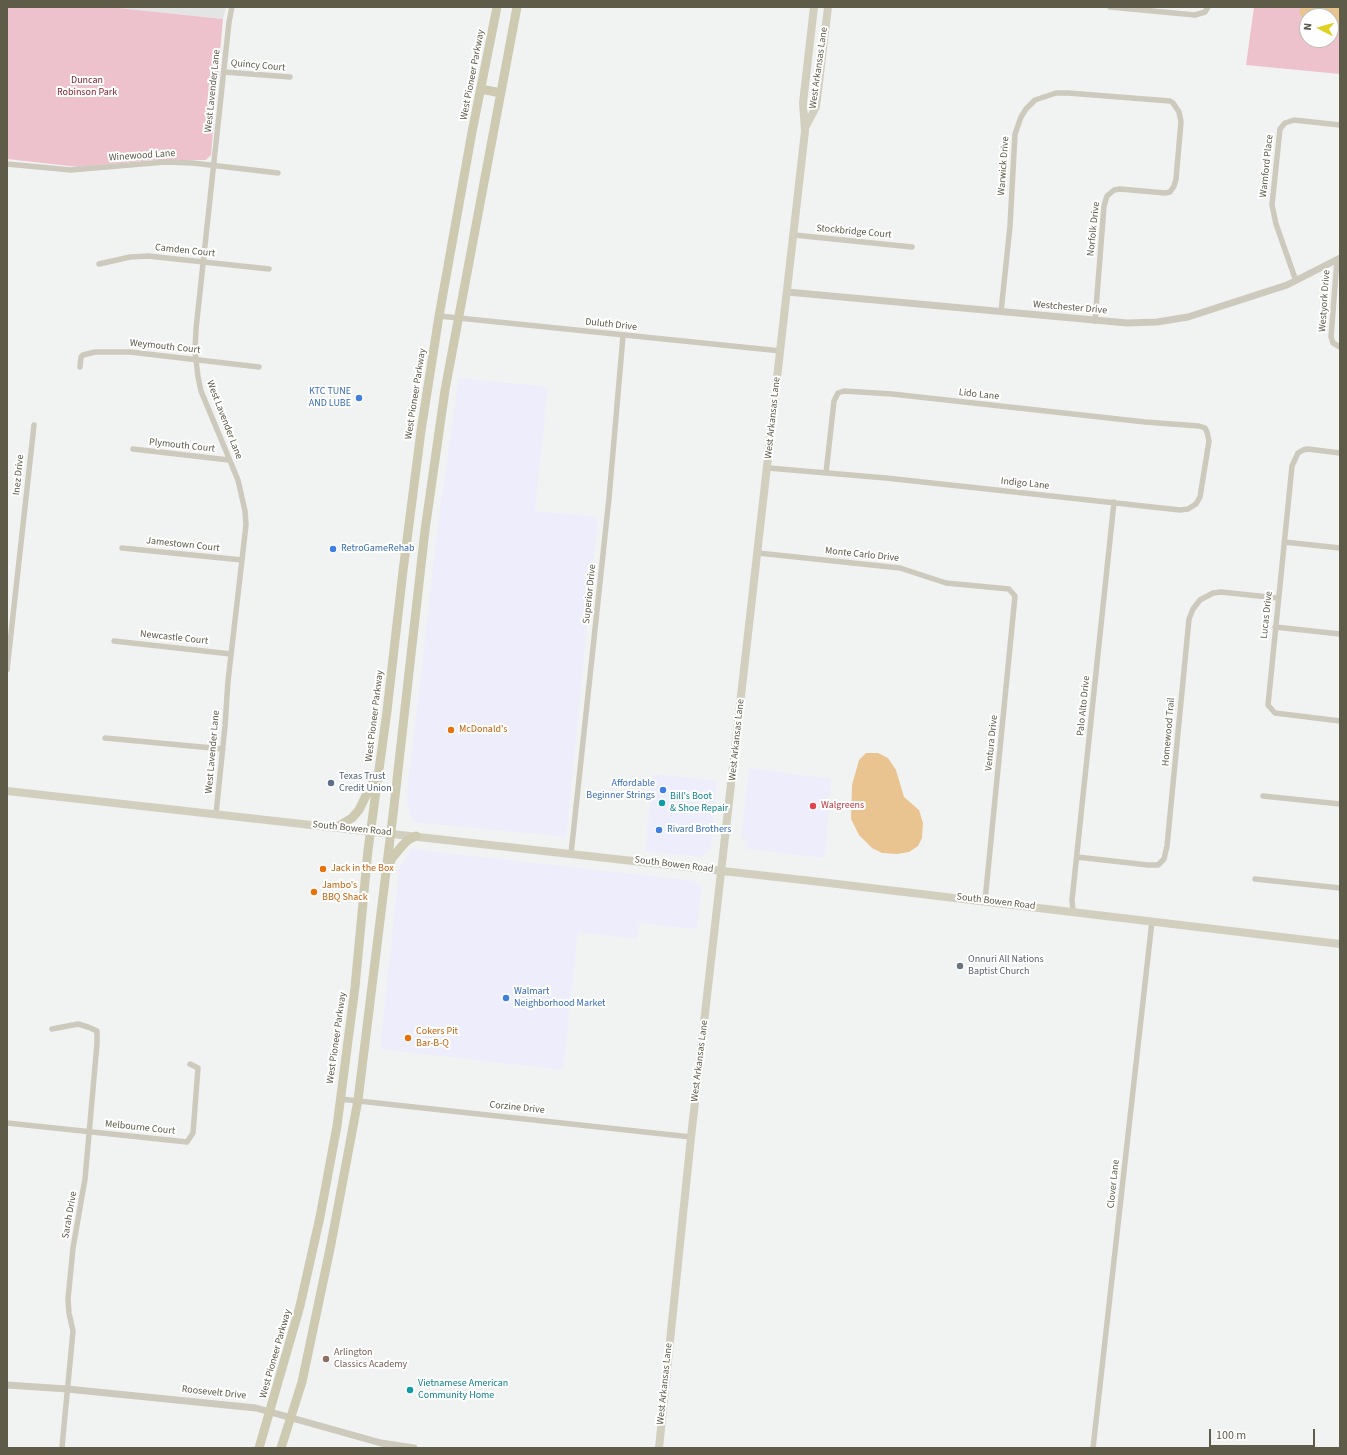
<!DOCTYPE html>
<html>
<head>
<meta charset="utf-8">
<style>
  body { margin:0 }
  #map { position:relative; width:1347px; height:1455px; overflow:hidden; background:#f1f3f3; font-family:"Source Sans 3",sans-serif }
  canvas { display:block }
  .frame { position:absolute; inset:0; border:8px solid #5e5b49; pointer-events:none }
  .north { position:absolute; left:1299px; top:8px; width:40px; height:40px; box-sizing:border-box; background:#fff; border:1px solid #bfbdb6; border-radius:50%; rotate:276deg; font-size:11px; font-weight:700; line-height:16px; text-align:center; color:#5e5b49 }
  .north::after { content:''; display:block; margin:auto; width:14px; height:18px; background:#ded120; clip-path:polygon(50% 0,100% 100%,50% 72%,0 100%) }
  .scale { position:absolute; left:1209px; top:1429px; width:106px; height:18px; box-sizing:border-box; border:2px solid #5e5b49; border-top:0; padding-left:5px; font-size:12px; line-height:14px; white-space:nowrap; color:#5e5b49; -webkit-text-stroke:3px #fff; paint-order:stroke }
</style>
</head>
<body>
<div id="map">
<canvas width="1347" height="1455"></canvas>
<div class="frame"></div>
<div class="north">N</div>
<div class="scale">100 m</div>
</div>
<script>
const ctx = document.querySelector('canvas').getContext('2d');
ctx.lineJoin = 'round';
function fill(path, color) {
  ctx.fillStyle = color;
  ctx.fill(path, 'evenodd');
}
function poly(rows) {
  const path = new Path2D();
  for (const r of rows) {
    path.moveTo(r[0], r[1]);
    for (let i = 2; i < r.length; i += 2) path.lineTo(r[i], r[i + 1]);
  }
  return path;
}
function strokePath(path, color, width, dash) {
  ctx.strokeStyle = color;
  ctx.lineWidth = width;
  ctx.lineCap = dash ? 'butt' : 'round';
  ctx.setLineDash(dash || []);
  ctx.stroke(path);
}
function write(font, color, halo, rows, align = 'center') {
  ctx.font = font + ' "Source Sans 3",sans-serif';
  ctx.lineWidth = 4;
  ctx.setLineDash([]);
  ctx.textBaseline = 'middle';
  ctx.strokeStyle = halo;
  ctx.fillStyle = color;
  for (const [text, x, y, turn = 0] of rows) {
    ctx.save();
    ctx.translate(x, y);
    ctx.rotate((+turn || 0) * Math.PI / 180);
    ctx.textAlign = isNaN(turn) ? turn : align;
    if (halo) ctx.strokeText(text, 0, 0);
    ctx.fillText(text, 0, 0);
    ctx.restore();
  }
}
const commercial = poly([
  [459,378,548,387,535,511,598,517,566,837,413,822,406,802,439,516],
  [749,768,831,779,825,858,747,849,748,839,741,838],
  [653,774,717,781,711,849,701,857,645,851],
  [411,849,695,881,702,886,697,929,639,923,637,939,578,932,563,1070,380,1049,399,870]
]);
const education = poly([
  [109,7,226,7,223,19]
]);
const green = poly([
  [7,7,109,7,223,19,211,155,206,160,152,160,78,167,7,159],
  [1254,7,1340,7,1340,74,1246,65],
  [1307,16,1331,16,1331,40,1307,40]
]);
const water = poly([
  [1300,7,1340,7,1340,31,1331,25,1331,16,1307,16,1306,23,1300,14],
  [866,753,878,753,888,758,896,770,904,797,919,810,923,823,922,838,918,846,909,852,897,854,882,853,872,848,859,835,851,819,852,785,859,760]
]);
const minor = poly([
  [1110,7,1195,15,1205,12,1208,7],
  [224,72,290,77],
  [7,164,71,170,165,162,193,163,278,173],
  [794,235,912,247],
  [1337,260,1331,337,1333,343,1340,347],
  [99,264,130,257,148,256,269,269],
  [1296,281,1276,224,1272,205,1280,129,1285,123,1294,120,1340,125],
  [1001,312,1010,226,1015,134,1021,117,1026,109,1035,100,1056,93,1068,93,1170,101,1173,103,1179,112,1181,122,1176,179,1174,186,1170,192,1165,193,1120,189,1114,190,1107,196,1104,206,1095,321],
  [439,316,781,351],
  [80,367,81,357,83,355,95,352,130,352,259,367],
  [133,449,229,460],
  [1340,453,1308,449,1303,450,1298,453,1292,466,1268,705,1275,713,1340,721],
  [768,468,886,478,1180,510,1188,509,1196,504,1200,497,1209,441,1207,432,1205,428,1199,426,1145,422,892,394,844,391,838,393,834,401,826,473],
  [1284,542,1340,548],
  [122,548,242,560],
  [758,553,900,568,946,583,1009,589,1015,596,985,901],
  [1275,627,1340,634],
  [114,641,231,654],
  [7,670,34,425],
  [105,738,223,749],
  [1263,796,1340,804],
  [216,814,225,726,228,681,246,525,245,511,238,480,201,391,198,377,195,351,196,329,212,180,229,22,232,7],
  [571,854,609,498,623,336],
  [1077,857,1148,865,1158,865,1164,859,1167,846,1189,619,1193,609,1200,600,1213,593,1221,592,1278,598],
  [1255,879,1340,888],
  [1073,911,1072,900,1114,502],
  [52,1029,78,1024,88,1027,97,1031,97,1044,85,1179,73,1248,68,1299,69,1313,73,1331,62,1447],
  [340,1099,691,1137],
  [7,1123,187,1142,193,1133,198,1068,190,1064],
  [1093,1448,1152,921]
]);
const tertiary = poly([
  [787,292,1127,323,1157,322,1188,317,1287,285,1340,258],
  [7,1385,67,1389,256,1408,381,1443,414,1448]
]);
const secondary = poly([
  [806,126,816,107,828,7],
  [7,791,812,881,1340,944],
  [659,1448,691,1137,805,131,803,103,814,7]
]);
const primary = poly([
  [481,89,501,93],
  [337,827,352,818,359,810,375,777],
  [389,866,392,858,402,846,408,840,416,836],
  [259,1448,300,1306,320,1217,337,1126,355,987,368,850,387,711,403,571,421,431,439,316,472,132,497,7],
  [281,1448,302,1382,331,1244,358,1100,393,815,425,530,445,390,517,7]
]);
const markers = [
  [359,398,4,"#3f7fe0"],
  [333,549,4,"#3f7fe0"],
  [451,730,4,"#e8710a"],
  [331,783,4,"#5c6f8a"],
  [663,790,4,"#3f7fe0"],
  [662,803,4,"#0f9aa8"],
  [813,806,4,"#e0444e"],
  [659,830,4,"#3f7fe0"],
  [323,869,4,"#e8710a"],
  [314,892,4,"#e8710a"],
  [960,966,4,"#6b7280"],
  [506,998,4,"#3f7fe0"],
  [408,1038,4,"#e8710a"],
  [326,1359,4,"#8d6e63"],
  [410,1390,4,"#0f9aa8"]
];
const streetNames = [
  ["Quincy Court",258,66,5],
  ["West Arkansas Lane",819,68,-82],
  ["West Pioneer Parkway",473,75,-79],
  ["West Lavender Lane",213,91,-84],
  ["Winewood Lane",142,156,-4],
  ["Warwick Drive",1004,166,-86],
  ["Warnford Place",1267,166,-84],
  ["Norfolk Drive",1094,229,-84],
  ["Stockbridge Court",854,232,5],
  ["Camden Court",185,251,6],
  ["Westyork Drive",1325,301,-86],
  ["Westchester Drive",1070,308,5],
  ["Duluth Drive",611,325,6],
  ["Weymouth Court",165,347,6],
  ["West Pioneer Parkway",416,394,-81],
  ["Lido Lane",979,395,6],
  ["West Arkansas Lane",773,418,-84],
  ["West Lavender Lane",224,420,69],
  ["Plymouth Court",182,446,6],
  ["Inez Drive",19,475,-84],
  ["Indigo Lane",1025,484,6],
  ["Jamestown Court",183,545,6],
  ["Monte Carlo Drive",862,555,6],
  ["Superior Drive",590,594,-84],
  ["Lucas Drive",1267,615,-84],
  ["Newcastle Court",174,638,6],
  ["Palo Alto Drive",1084,706,-84],
  ["West Pioneer Parkway",375,716,-83],
  ["Homewood Trail",1169,732,-85],
  ["West Arkansas Lane",737,740,-84],
  ["Ventura Drive",992,743,-84],
  ["West Lavender Lane",213,752,-85],
  ["South Bowen Road",352,829,6],
  ["South Bowen Road",674,865,7],
  ["South Bowen Road",996,902,7],
  ["West Pioneer Parkway",337,1038,-82],
  ["West Arkansas Lane",700,1061,-83],
  ["Corzine Drive",517,1108,6],
  ["Melbourne Court",140,1128,6],
  ["Clover Lane",1114,1184,-84],
  ["Sarah Drive",70,1215,-80],
  ["West Pioneer Parkway",276,1354,-74],
  ["West Arkansas Lane",665,1384,-84],
  ["Roosevelt Drive",214,1393,6]
];
const parkNames = [
  ["Duncan",87,81],
  ["Robinson Park",87,93]
];
const shopNames = [
  ["KTC TUNE",351,392,"right"],
  ["AND LUBE",351,404,"right"],
  ["RetroGameRehab",341,549],
  ["Affordable",655,784,"right"],
  ["Beginner Strings",655,796,"right"],
  ["Rivard Brothers",667,830],
  ["Walmart",514,992],
  ["Neighborhood Market",514,1004]
];
const foodNames = [
  ["McDonald's",459,730],
  ["Jack in the Box",331,869],
  ["Jambo's",322,886],
  ["BBQ Shack",322,898],
  ["Cokers Pit",416,1032],
  ["Bar-B-Q",416,1044]
];
const serviceNames = [
  ["Texas Trust",339,777],
  ["Credit Union",339,789]
];
const cultureNames = [
  ["Bill's Boot",670,797],
  ["& Shoe Repair",670,809],
  ["Vietnamese American",418,1384],
  ["Community Home",418,1396]
];
const healthNames = [
  ["Walgreens",821,806]
];
const worshipNames = [
  ["Onnuri All Nations",968,960],
  ["Baptist Church",968,972]
];
const educationNames = [
  ["Arlington",334,1353],
  ["Classics Academy",334,1365]
];
fill(commercial, '#eeedfc');
fill(education, '#e3e4e4');
fill(green, '#eec2cd');
fill(water, '#e9c491');
strokePath(minor, '#cdcabd', 5.5);
strokePath(tertiary, '#cdcabd', 7);
strokePath(secondary, '#d2cfbe', 8);
strokePath(primary, '#cecab2', 9);
for (const [x, y, r, color] of markers) {
  const dot = new Path2D();
  dot.arc(x, y, r, 0, 2 * Math.PI);
  ctx.fillStyle = color;
  ctx.fill(dot);
  strokePath(dot, '#fff', 1.5);
}
write('10px', '#5e5b49', '#fff', streetNames);
write('10px', '#7e1b29', '#fff', parkNames);
write('10px', '#366cbe', '#fff', shopNames, 'left');
write('10px', '#c56008', '#fff', foodNames, 'left');
write('10px', '#4e5e75', '#fff', serviceNames, 'left');
write('10px', '#0d838f', '#fff', cultureNames, 'left');
write('10px', '#be3a42', '#fff', healthNames, 'left');
write('10px', '#5b616d', '#fff', worshipNames, 'left');
write('10px', '#785e54', '#fff', educationNames, 'left');
</script>
</body>
</html>
